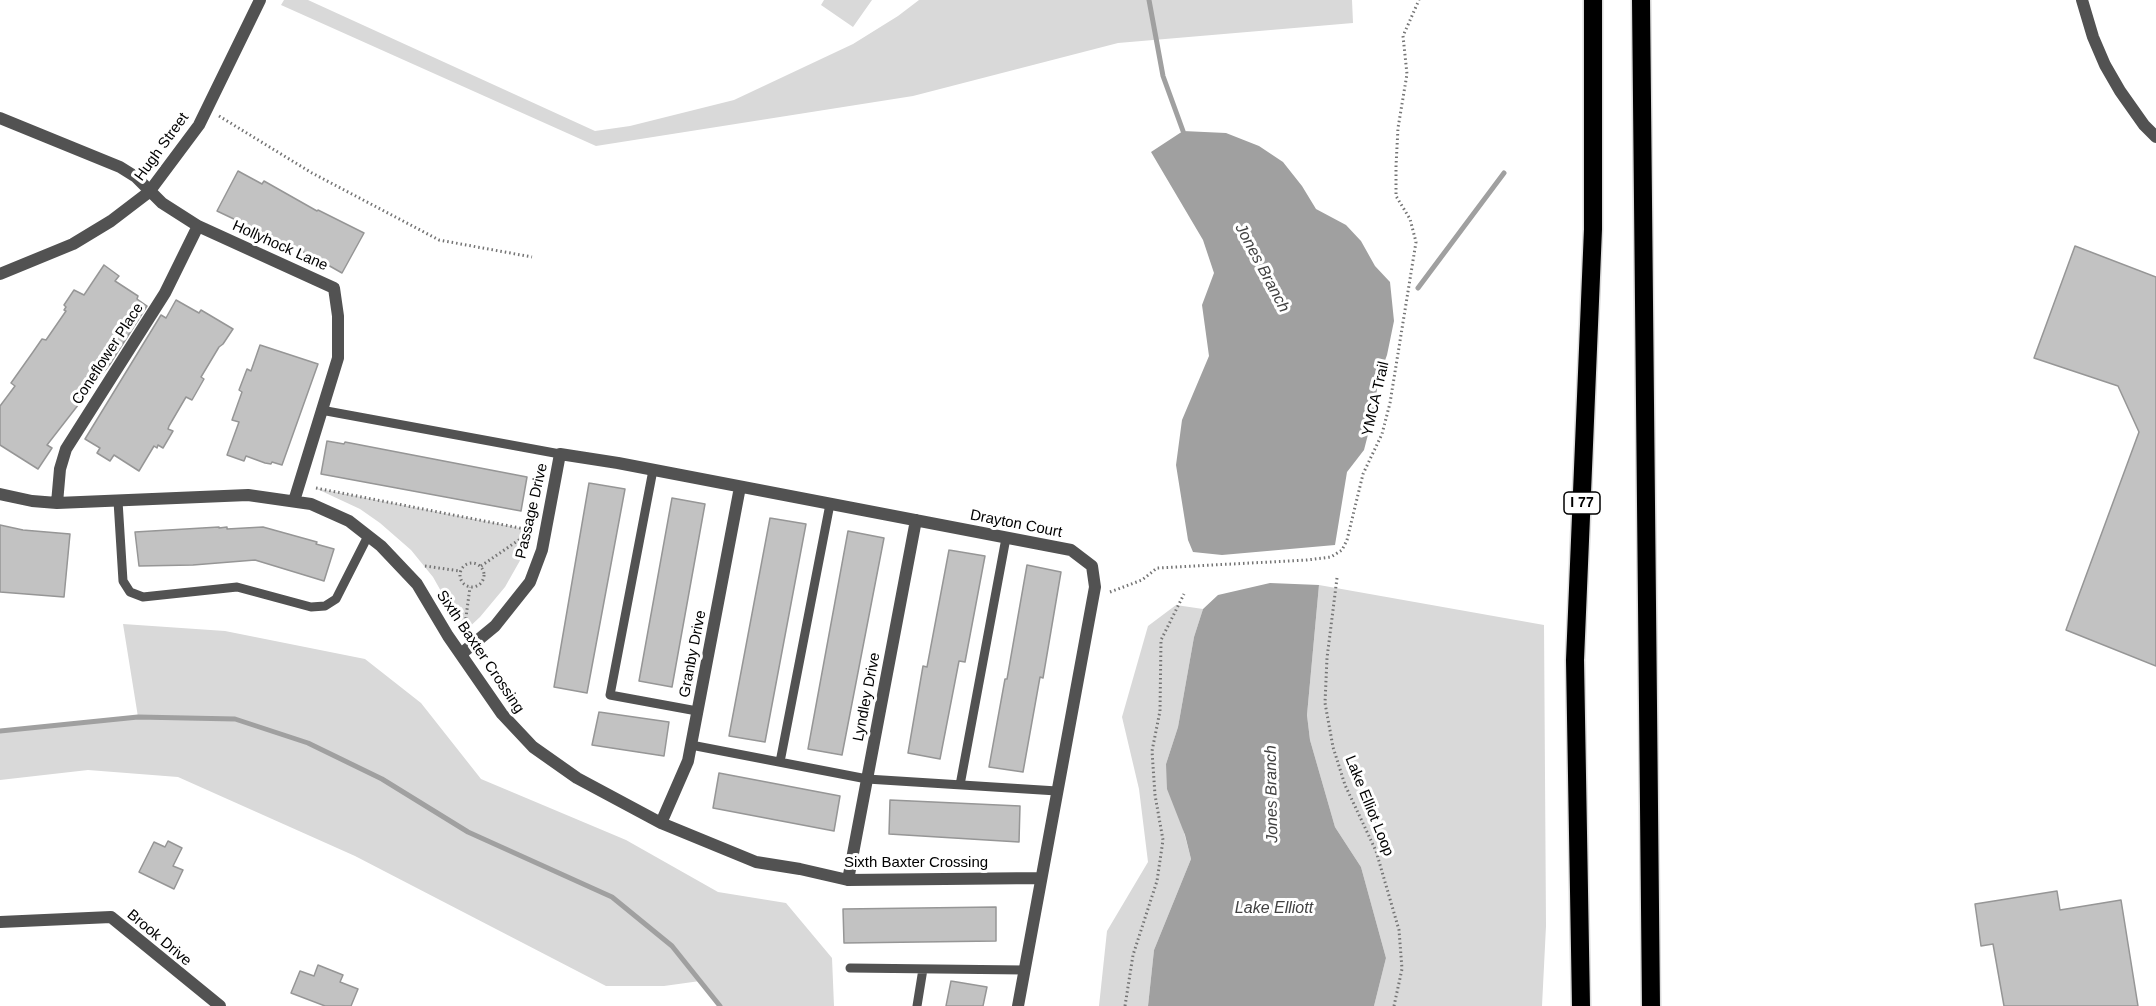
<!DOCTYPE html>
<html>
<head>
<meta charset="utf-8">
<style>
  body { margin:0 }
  canvas { display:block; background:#fff }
</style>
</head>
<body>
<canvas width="2156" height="1006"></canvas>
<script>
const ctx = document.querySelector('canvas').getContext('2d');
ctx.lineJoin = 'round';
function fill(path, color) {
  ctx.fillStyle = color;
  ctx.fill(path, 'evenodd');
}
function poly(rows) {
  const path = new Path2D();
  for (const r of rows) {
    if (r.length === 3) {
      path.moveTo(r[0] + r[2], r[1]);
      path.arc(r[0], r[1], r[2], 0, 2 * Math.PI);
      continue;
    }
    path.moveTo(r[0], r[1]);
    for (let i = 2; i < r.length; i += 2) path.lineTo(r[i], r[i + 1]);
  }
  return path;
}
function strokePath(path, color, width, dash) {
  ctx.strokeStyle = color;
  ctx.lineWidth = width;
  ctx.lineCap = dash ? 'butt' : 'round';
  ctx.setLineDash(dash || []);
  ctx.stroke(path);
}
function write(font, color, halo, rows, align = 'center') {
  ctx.font = font + ' Helvetica,sans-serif';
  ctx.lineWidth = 6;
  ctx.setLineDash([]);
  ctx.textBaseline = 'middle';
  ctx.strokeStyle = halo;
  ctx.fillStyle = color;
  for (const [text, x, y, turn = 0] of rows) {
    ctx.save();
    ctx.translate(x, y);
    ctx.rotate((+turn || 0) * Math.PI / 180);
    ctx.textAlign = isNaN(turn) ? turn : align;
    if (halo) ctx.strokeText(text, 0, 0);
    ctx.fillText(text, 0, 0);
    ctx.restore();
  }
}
const green = poly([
  [284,0,308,0,595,131,630,126,734,100,853,44,898,16,919,0,1352,0,1353,23,1118,43,913,96,596,146,281,5],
  [824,0,872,0,853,27,821,5],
  [315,488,530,530,522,557,505,587,480,617,464,632,433,577,411,550,380,523,360,509],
  [1319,585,1544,625,1546,926,1542,1006,1374,1006,1386,958,1361,867,1335,827,1310,740,1307,715],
  [1176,605,1203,609,1194,637,1178,727,1166,764,1191,859,1154,950,1148,1006,1099,1006,1107,931,1148,862,1139,789,1122,717,1148,626],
  [123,624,225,631,365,659,421,703,481,779,626,840,718,892,786,903,832,958,834,1006,720,1006,700,981,664,986,606,986,355,856,178,777,88,770,0,780,0,731,138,717]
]);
const water = poly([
  [1183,131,1226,133,1259,146,1283,162,1302,186,1316,209,1346,225,1361,241,1375,266,1390,282,1394,321,1387,355,1379,377,1373,415,1364,450,1347,472,1335,545,1222,555,1193,552,1188,540,1176,465,1182,420,1209,356,1202,305,1214,273,1203,240,1151,152],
  [1270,583,1319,585,1307,715,1310,740,1335,827,1361,867,1386,958,1374,1006,1148,1006,1154,950,1191,859,1185,835,1167,789,1166,764,1178,727,1194,637,1203,609,1218,595]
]);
const stream = poly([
  [1149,0,1163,76,1183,131],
  [1418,288,1504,173],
  [0,731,138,717,235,719,308,743,382,779,468,832,612,897,672,946,720,1006]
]);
const building = poly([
  [238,171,262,184,264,181,317,211,318,210,364,233,342,273,312,256,217,211,238,171],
  [2075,246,2156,277,2156,666,2066,630,2139,432,2118,386,2034,358,2075,246],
  [104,265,119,276,115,281,138,296,137,299,147,306,110,364,47,445,52,448,38,469,0,445,0,406,15,386,11,383,33,352,42,339,46,340,66,311,64,310,66,307,64,305,74,290,84,295,104,265],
  [176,300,199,313,201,310,233,329,223,344,219,347,201,377,204,379,192,400,186,397,169,426,168,429,173,431,163,448,158,445,157,448,154,446,139,471,114,455,110,461,97,453,100,448,85,439,161,315,166,318,176,300],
  [260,345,318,364,282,465,272,462,271,464,265,463,246,456,244,461,227,455,239,422,232,420,242,392,239,390,247,369,251,371,260,345],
  [327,441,344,444,345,442,527,477,521,511,321,474,327,441],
  [589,483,625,489,587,693,554,687,589,483],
  [672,498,705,504,672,687,639,681,672,498],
  [770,518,806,524,765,742,729,736,770,518],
  [0,525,23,530,70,534,64,597,0,592,0,525],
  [219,527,219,528,227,527,227,529,263,527,317,542,316,544,334,549,324,581,255,560,193,565,139,566,135,532,219,527],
  [848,531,884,538,842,755,808,749,848,531],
  [949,550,985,556,965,662,959,661,940,759,908,753,923,666,927,667,949,550],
  [1027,565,1061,572,1043,678,1040,677,1023,772,989,767,1005,679,1007,679,1027,565],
  [599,712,669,722,664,756,592,745,599,712],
  [719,773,840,796,834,831,713,808,719,773],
  [890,800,1020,806,1019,842,889,834,890,800],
  [168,841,182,848,173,866,183,870,174,889,139,872,154,842,165,847,168,841],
  [2057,891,2060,910,2121,900,2138,1006,2004,1006,1993,944,1981,946,1975,904,2057,891],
  [996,907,996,941,844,943,843,909,996,907],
  [318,965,343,975,340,982,358,989,351,1006,325,1006,291,993,300,971,314,976,318,965],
  [951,981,987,987,983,1006,946,1006,951,981]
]);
const path = poly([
  [219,116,312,173,439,240,532,257],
  [316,488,530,530],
  [472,575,12],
  [425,566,460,571],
  [481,566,529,533],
  [1337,578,1327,658,1325,703,1333,747,1345,785,1376,851,1399,930,1402,969,1394,1006],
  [1110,592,1142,580,1157,568,1307,560,1331,557,1342,550,1347,540,1363,474,1382,434,1390,403,1416,242,1410,219,1396,196,1396,166,1398,128,1407,74,1403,36,1419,0],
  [464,632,470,587],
  [1125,1006,1133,955,1157,881,1163,840,1155,795,1152,751,1160,711,1161,640,1184,594]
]);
const service = poly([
  [321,410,560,454],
  [653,470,610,695,697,711],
  [118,501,123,581,130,592,143,597,237,587,311,607,325,606,336,599,368,536],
  [691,745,867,779,1057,791],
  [780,762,830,504],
  [960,785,1006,538],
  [850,968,1024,970],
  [917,1006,923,969]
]);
const minor = poly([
  [2082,0,2093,37,2105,65,2120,91,2144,125,2156,137],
  [0,118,120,167,136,177,162,203,198,226,334,288,338,316,338,358,294,501],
  [0,274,73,244,111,221,149,192,199,125,260,0],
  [0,494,32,501,57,503,248,495,311,504,349,521,381,546,417,584,448,636,502,714,533,747,577,778,661,823,756,862,800,869,848,880,1041,878],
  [57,503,60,469,66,449,165,293,198,226],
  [461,654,495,626,530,582,542,550,560,454,618,463,1071,550,1092,566,1095,587,1018,1006],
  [661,823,688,761,740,487],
  [848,880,916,520],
  [0,922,111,917,220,1006]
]);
const motorway = poly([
  [1641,0,1651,1006],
  [1581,1006,1575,660,1593,229,1593,0]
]);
const shields = [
  [1582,503,36]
];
const shieldNames = [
  ["I 77",1582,503]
];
const streetNames = [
  ["Hugh Street",162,147,-54],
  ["Hollyhock Lane",280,246,24],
  ["Coneflower Place",108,354,-57],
  ["YMCA Trail",1376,399,-77],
  ["Passage Drive",532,511,-77],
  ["Drayton Court",1016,524,11],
  ["Sixth Baxter Crossing",480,652,56],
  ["Granby Drive",693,654,-79],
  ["Lyndley Drive",867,697,-79],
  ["Lake Elliot Loop",1369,806,68],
  ["Sixth Baxter Crossing",916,863],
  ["Brook Drive",159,938,40]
];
const waterNames = [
  ["Jones Branch",1262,268,62],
  ["Jones Branch",1272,794,-91],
  ["Lake Elliott",1274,909]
];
fill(green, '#d9d9d9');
fill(water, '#a0a0a0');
strokePath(stream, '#a0a0a0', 5);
fill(building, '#c2c2c2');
strokePath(building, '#969696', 1.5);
strokePath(motorway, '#dbdbdb', 21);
strokePath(path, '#747474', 3, [1.5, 3]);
strokePath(service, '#525252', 9);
strokePath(minor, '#525252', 12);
strokePath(motorway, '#000', 18);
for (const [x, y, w] of shields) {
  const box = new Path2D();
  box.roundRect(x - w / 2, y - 11, w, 22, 4.5);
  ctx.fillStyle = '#fff';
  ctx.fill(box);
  strokePath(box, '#000', 1.5);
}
write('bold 14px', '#000', null, shieldNames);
write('15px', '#000', '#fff', streetNames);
write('italic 16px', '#414141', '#fff', waterNames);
</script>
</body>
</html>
